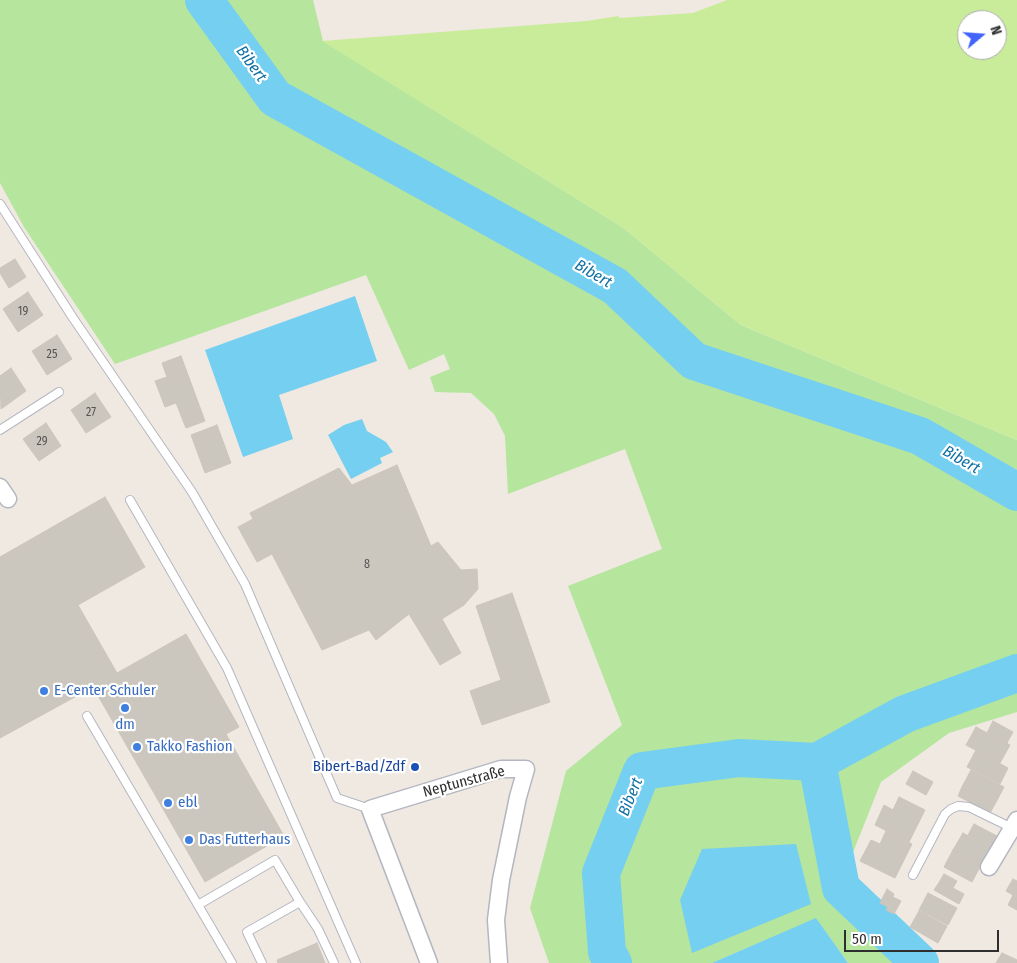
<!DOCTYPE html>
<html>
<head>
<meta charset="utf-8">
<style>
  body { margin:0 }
  #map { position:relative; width:1017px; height:963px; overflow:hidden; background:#efe9e1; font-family:"Fira Sans Condensed",sans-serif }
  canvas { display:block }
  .north { position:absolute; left:957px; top:10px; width:50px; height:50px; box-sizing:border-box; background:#fff; border:1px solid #ababab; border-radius:50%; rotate:72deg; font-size:14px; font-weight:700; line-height:20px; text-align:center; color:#2e2e2e }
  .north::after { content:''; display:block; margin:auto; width:18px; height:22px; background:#4264fb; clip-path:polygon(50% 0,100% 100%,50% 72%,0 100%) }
  .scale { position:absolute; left:844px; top:930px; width:155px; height:22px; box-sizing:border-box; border:2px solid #2e2e2e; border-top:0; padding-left:6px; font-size:15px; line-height:18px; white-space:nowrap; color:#2e2e2e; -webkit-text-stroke:4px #fff; paint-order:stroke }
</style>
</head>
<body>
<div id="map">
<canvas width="1017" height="963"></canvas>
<div class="north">N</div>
<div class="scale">50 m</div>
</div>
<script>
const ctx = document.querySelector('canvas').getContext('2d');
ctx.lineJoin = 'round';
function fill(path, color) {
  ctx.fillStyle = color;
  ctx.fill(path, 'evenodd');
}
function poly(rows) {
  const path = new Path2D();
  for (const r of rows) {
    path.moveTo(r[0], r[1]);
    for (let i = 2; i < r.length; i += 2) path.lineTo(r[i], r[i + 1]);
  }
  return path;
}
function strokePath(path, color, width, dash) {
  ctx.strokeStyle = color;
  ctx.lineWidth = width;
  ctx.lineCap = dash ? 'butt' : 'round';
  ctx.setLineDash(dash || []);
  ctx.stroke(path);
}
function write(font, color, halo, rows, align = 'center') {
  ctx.font = font + ' "Fira Sans Condensed",sans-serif';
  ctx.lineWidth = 4.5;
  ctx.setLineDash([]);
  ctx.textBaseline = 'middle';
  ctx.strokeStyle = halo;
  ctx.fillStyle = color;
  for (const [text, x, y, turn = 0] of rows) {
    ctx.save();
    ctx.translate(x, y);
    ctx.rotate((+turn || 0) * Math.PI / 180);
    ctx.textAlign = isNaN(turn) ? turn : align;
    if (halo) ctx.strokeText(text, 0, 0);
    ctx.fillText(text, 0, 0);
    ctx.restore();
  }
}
const green = poly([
  [0,0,313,0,323,41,622,227,741,325,1017,440,1017,712,949,733,881,782,844,875,901,961,904,963,848,963,816,919,712,963,549,963,530,908,566,771,622,725,568,586,662,549,625,449,508,494,505,436,494,414,471,393,435,392,430,377,450,369,444,354,409,370,366,275,115,364,24,227,0,183]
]);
const pitch = poly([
  [727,0,1017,0,1017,440,741,325,622,227,322,41,586,21,619,16,619,18,693,13],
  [967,20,997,20,997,50,967,50]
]);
const water = poly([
  [355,296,377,361,279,395,293,439,243,457,205,350],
  [362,419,367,431,386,442,393,452,380,458,382,463,351,479,328,435,344,425],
  [796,844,811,904,692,953,680,900,702,849],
  [816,918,848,963,712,963]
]);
const river = poly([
  [204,0,275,98,615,286,694,361,920,436,1017,492],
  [817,762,841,888,920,963],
  [613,963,607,952,601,873,642,771,739,758,817,762,905,714,1017,673]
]);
const building = poly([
  [15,259,26,277,9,288,0,273,0,268,15,259],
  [28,292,43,315,18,332,3,309,28,292],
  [57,335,72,359,47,375,32,351,57,335],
  [181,356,205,421,186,428,176,403,165,407,155,381,167,377,162,363,181,356],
  [11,368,26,391,1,409,0,376,11,368],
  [95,393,111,417,86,433,71,410,95,393],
  [46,423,61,446,39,461,23,439,46,423],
  [217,425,231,463,205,473,191,435,217,425],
  [397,465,431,546,438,542,461,570,477,569,478,589,464,605,442,619,461,653,440,665,409,614,376,640,369,630,322,650,272,554,257,562,238,527,253,519,250,513,339,468,352,485,397,465],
  [105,497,145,567,78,605,117,673,186,634,239,727,226,734,284,836,205,882,93,687,0,738,0,557,105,497],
  [512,593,550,702,482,725,470,691,501,680,476,606,512,593],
  [993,721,1013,732,1007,743,987,733,993,721],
  [976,727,1010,745,1000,763,966,745,976,727],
  [976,750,1008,768,1000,784,967,767,976,750],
  [971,770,1004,787,995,804,962,787,971,770],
  [913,771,933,782,926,795,906,784,913,771],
  [962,787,995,804,990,813,958,796,962,787],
  [899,797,925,810,909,842,875,825,884,805,893,810,899,797],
  [974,824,997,836,990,848,968,835,974,824],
  [886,831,912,844,895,878,860,861,871,840,880,844,886,831],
  [963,833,990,848,981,865,953,850,963,833],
  [953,850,981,865,972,882,944,867,953,850],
  [944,874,957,881,953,888,940,881,944,874],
  [1013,879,1017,881,1017,910,1008,905,1013,895,1006,891,1013,879],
  [940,881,964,894,959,904,934,890,940,881],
  [887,889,894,894,888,907,880,903,887,889],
  [928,893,957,908,948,925,919,910,928,893],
  [893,897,901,901,894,914,886,910,893,897],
  [919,911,947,926,938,943,910,927,919,911],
  [317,943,325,963,278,963,277,960,317,943],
  [1002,953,1017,960,1017,963,996,963,1002,953]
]);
const service = poly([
  [0,204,73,318,192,492,245,584,337,798,370,809],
  [0,430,59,392],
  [130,500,227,668,356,963],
  [87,716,232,963],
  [913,875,945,814,951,809,958,806,969,807,1012,828],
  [300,902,318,929,334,963],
  [198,905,275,860,300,902,247,932,262,963]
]);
const minor = poly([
  [0,487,8,499],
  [989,867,1017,820],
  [429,963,370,809,501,769,526,769,518,797,501,880,496,920,499,963]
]);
const markers = [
  [44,691,5,"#3f7fe0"],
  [125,708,5,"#3f7fe0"],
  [137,747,5,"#3f7fe0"],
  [415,767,5,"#1a4fb4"],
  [168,803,5,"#3f7fe0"],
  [189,840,5,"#3f7fe0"]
];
const numberNames = [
  ["19",23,312],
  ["25",52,355],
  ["27",91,413],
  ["29",42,442],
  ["8",367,565]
];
const shopNames = [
  ["E-Center Schuler",54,691],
  ["dm",125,725,"center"],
  ["Takko Fashion",147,747],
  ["ebl",178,803],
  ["Das Futterhaus",199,840]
];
const transitNames = [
  ["Bibert-Bad/Zdf",405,767]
];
const streetNames = [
  ["Neptunstraße",464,782,-15]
];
const waterNames = [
  ["Bibert",251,64,54],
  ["Bibert",593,274,30],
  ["Bibert",961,460,30],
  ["Bibert",631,797,-68]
];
fill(green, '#b6e59e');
fill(pitch, '#c9ec9a');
fill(water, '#75cff0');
strokePath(river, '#75cff0', 38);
fill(building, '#cbc7bf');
strokePath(building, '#cbc5ba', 1);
strokePath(service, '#b4b7c1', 10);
strokePath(minor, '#b4b7c1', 19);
strokePath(service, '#fff', 8);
strokePath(minor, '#fff', 16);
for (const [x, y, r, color] of markers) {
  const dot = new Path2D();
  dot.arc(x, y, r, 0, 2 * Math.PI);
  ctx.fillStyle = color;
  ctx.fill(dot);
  strokePath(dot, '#fff', 2);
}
write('12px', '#555452', null, numberNames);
write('15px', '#366cbe', '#fff', shopNames, 'left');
write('15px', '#164399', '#fff', transitNames, 'right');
write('15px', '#2e2e2e', '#fff', streetNames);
write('italic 16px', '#0d6fa3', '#fff', waterNames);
</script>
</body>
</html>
